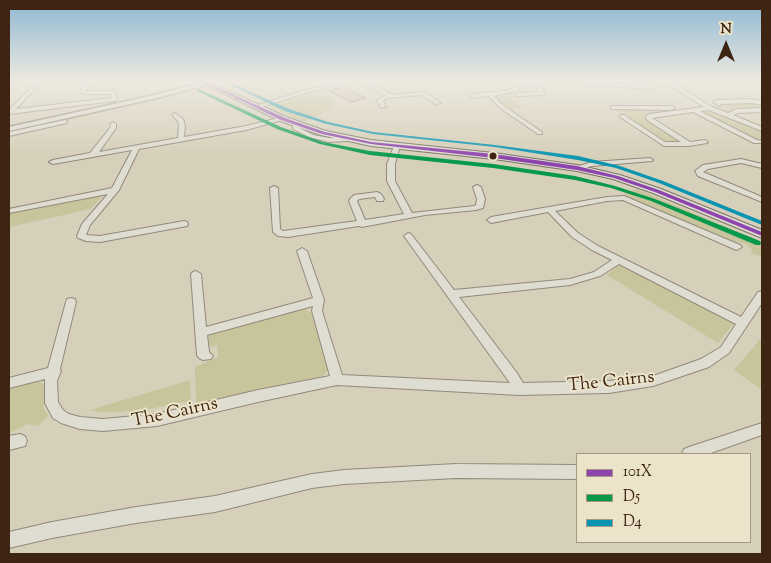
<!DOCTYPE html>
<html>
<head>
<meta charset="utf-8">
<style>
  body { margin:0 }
  #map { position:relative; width:771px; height:563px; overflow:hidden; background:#d6cfb9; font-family:"Sorts Mill Goudy",serif }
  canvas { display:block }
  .frame { position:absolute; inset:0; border:10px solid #3d2413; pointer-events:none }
  .legend { position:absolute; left:576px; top:453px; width:175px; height:90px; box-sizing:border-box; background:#ece4ca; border:1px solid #a69781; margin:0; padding:6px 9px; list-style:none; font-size:15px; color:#3d2413 }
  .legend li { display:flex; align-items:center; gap:10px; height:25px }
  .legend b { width:25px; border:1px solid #a69781 }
  .north { position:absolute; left:701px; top:20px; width:50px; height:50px; -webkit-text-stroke:4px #ece4ca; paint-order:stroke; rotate:0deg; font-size:14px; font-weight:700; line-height:20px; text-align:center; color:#3d2413 }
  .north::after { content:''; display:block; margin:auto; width:18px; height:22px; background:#3d2413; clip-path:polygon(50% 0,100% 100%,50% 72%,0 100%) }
</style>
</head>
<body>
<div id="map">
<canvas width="771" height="563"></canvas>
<div class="frame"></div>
<ul class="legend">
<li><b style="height:6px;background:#8e44ad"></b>101X</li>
<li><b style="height:6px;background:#06994b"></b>D5</li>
<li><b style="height:6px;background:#0995b2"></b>D4</li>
</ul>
<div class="north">N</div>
</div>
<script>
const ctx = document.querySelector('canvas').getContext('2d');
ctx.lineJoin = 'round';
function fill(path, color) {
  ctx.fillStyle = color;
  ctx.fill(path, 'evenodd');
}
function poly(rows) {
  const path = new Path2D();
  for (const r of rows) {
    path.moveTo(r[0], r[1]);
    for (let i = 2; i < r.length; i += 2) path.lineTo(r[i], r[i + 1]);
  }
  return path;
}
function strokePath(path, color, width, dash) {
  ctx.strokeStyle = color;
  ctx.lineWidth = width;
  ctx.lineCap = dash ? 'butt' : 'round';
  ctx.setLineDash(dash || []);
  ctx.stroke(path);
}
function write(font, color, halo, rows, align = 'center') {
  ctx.font = font + ' "Sorts Mill Goudy",serif';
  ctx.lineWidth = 4;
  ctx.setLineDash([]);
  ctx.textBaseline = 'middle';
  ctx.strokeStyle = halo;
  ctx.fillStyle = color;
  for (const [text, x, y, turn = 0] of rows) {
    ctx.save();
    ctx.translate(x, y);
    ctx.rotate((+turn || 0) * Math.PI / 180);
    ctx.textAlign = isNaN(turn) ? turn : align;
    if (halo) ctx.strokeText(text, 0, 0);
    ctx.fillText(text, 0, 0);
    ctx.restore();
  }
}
const green = poly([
  [589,81,661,81,669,86,590,82],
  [527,84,536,86,540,93,514,94,516,97,511,98,524,108,511,109,495,98,513,92],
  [318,90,324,90,336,102,330,109,305,122,269,107],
  [721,103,759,103,762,104,762,109,727,112,712,106,724,105],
  [621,109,654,109,663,111,664,113,647,116,646,119,679,139,680,142,665,142,628,119,629,116,616,111],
  [710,110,762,131,762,141,753,139,699,111],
  [637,189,762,242,762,256,751,254,752,249,746,244,731,240,625,197,617,196],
  [106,192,91,209,9,227,9,213],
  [618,265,626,266,727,316,733,324,718,343,607,275],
  [304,308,311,313,328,366,328,369,323,376,259,389,196,405,195,367,218,357,217,345,212,347,207,344,207,337,209,335],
  [762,337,762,390,734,370],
  [37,380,44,385,44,408,48,416,38,426,28,424,9,433,9,387],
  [190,380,191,401,138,411,102,412,90,410]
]);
const building = poly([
  [344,87,353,92,366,98,352,102,329,91,344,87]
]);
const minor = poly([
  [60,81,87,82,90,85,86,91,115,91,117,99,114,101,9,114,9,110,35,84,37,87,16,109,111,98,111,94,84,94,80,92,84,84,60,81],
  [350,81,358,81,308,92,259,108,256,106,305,90,350,81],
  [358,81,364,81,393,95,424,92,441,103,436,104,421,95,387,98,383,101,386,107,381,108,377,100,386,95,358,81],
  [524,81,529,81,540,85,545,93,542,95,516,96,515,95,518,93,539,92,536,87,526,84,516,91,494,96,504,106,542,132,542,134,538,134,500,108,489,96,472,98,469,96,472,94,504,91,512,89,524,81],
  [663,81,718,81,716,83,675,84,712,107,728,113,737,109,762,108,762,112,738,113,733,115,762,127,762,131,709,110,700,111,757,140,762,141,762,143,754,143,693,112,652,118,690,142,705,140,708,142,707,143,689,146,664,146,620,117,620,115,624,115,665,142,681,142,647,120,646,116,649,114,704,107,663,81],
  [588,82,653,85,656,87,653,89,586,85,588,82],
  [752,99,762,101,762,105,752,103,721,104,719,106,713,102,716,100,752,99],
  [613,106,672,106,675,108,672,110,611,109,611,107,613,106],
  [175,113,183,119,185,125,184,137,246,126,283,117,286,119,246,130,139,149,119,190,90,225,86,235,100,236,184,221,187,222,188,224,187,226,100,242,86,241,78,238,77,236,82,224,108,194,9,213,9,209,112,188,132,150,53,164,49,162,53,160,90,153,110,128,111,123,113,122,116,124,116,128,99,152,178,138,179,125,177,120,172,115,175,113],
  [65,120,67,121,67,123,9,136,9,132,65,120],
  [296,122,299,124,298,127,313,135,329,138,346,137,349,139,346,141,329,142,309,137,293,129,293,124,296,122],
  [397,144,400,146,395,164,395,181,412,213,474,206,476,205,477,199,473,187,477,185,481,187,485,199,483,208,476,210,425,215,362,227,359,226,288,237,278,236,273,232,270,188,274,186,278,188,280,229,283,231,357,221,349,201,350,199,354,195,377,192,381,194,384,199,383,201,377,201,375,197,359,199,357,201,365,220,404,214,387,181,387,164,394,146,397,144],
  [650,158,653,160,652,161,592,166,577,170,573,168,592,162,650,158],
  [741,159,762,164,762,168,741,163,708,169,703,172,762,197,762,202,698,176,695,171,703,165,741,159],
  [624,196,740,245,742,247,737,250,734,249,623,200,607,201,555,211,578,233,598,246,741,317,758,292,762,291,762,303,729,353,709,367,653,386,609,393,519,395,337,385,258,402,157,426,103,431,80,429,61,423,53,418,45,403,45,379,9,388,9,378,48,368,66,302,67,299,71,298,75,299,76,302,60,369,61,371,57,381,58,402,63,410,69,414,80,417,103,419,157,414,258,390,330,376,312,311,313,306,207,335,209,352,213,356,211,359,203,360,199,358,197,355,191,274,193,272,196,271,201,274,206,327,313,298,297,251,302,248,307,251,324,300,322,311,342,375,510,383,404,236,408,233,411,234,454,290,570,279,594,272,612,260,592,250,572,237,548,212,491,223,487,220,491,217,607,197,624,196],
  [619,264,736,324,721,347,701,359,653,376,609,381,523,383,517,373,459,297,570,285,600,276,619,264],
  [762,423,762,435,708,454,682,454,684,449,689,447,762,423],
  [20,434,25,436,27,441,25,446,9,450,9,436,20,434],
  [456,464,577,465,577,479,456,478,344,484,312,488,215,512,136,523,52,538,9,548,9,532,52,522,136,507,215,496,312,474,344,470,456,464]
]);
const tertiary = poly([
  [208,81,210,84,153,99,9,131,9,127,150,96,208,81]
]);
const secondary = poly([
  [199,81,207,81,286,117,326,131,371,140,494,153,577,165,620,175,661,189,762,230,762,238,653,193,613,179,577,171,494,159,371,146,321,135,280,121,199,81]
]);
const bus1 = poly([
  [200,81,204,81,285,118,325,132,371,142,494,154,577,166,618,176,659,190,762,232,762,236,655,192,614,178,577,170,494,158,371,144,322,134,281,120,200,81]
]);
const bus2 = poly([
  [197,89,199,89,281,127,323,142,370,151,493,164,575,176,615,186,655,199,760,241,761,243,760,245,756,245,651,201,611,188,575,180,493,168,370,155,320,144,277,129,197,91,197,89]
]);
const bus3 = poly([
  [222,81,226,81,289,109,328,122,373,132,495,145,578,156,620,166,663,181,762,221,762,225,659,183,616,168,578,160,495,147,373,134,327,124,285,111,222,81]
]);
const markers = [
  [493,156,4.5,"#3d2413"]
];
const nearStreetnames = [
  ["The Cairns",611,383,-6],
  ["The Cairns",175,414,-12]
];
fill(green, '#c8c49c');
fill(building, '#c6b7a6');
strokePath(building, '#7a7365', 1);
strokePath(minor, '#91897b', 2);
strokePath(tertiary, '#91897b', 3);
strokePath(secondary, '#7a7365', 2);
fill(minor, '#dfdcd1');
fill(tertiary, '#dfdcd1');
fill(secondary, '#dfdcd1');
fill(bus1, '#8e44ad');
fill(bus2, '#06994b');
fill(bus3, '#0995b2');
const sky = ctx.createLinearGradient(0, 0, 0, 159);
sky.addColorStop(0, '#8eb8d2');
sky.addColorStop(0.51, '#ede9e0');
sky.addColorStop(1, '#ede9e000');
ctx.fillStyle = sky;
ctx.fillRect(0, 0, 771, 159);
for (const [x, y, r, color] of markers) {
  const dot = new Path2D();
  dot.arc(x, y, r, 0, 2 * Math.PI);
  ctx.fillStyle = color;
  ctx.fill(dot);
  strokePath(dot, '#ece4ca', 2);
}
write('18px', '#3d2413', '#ece4ca', nearStreetnames);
</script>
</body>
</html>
